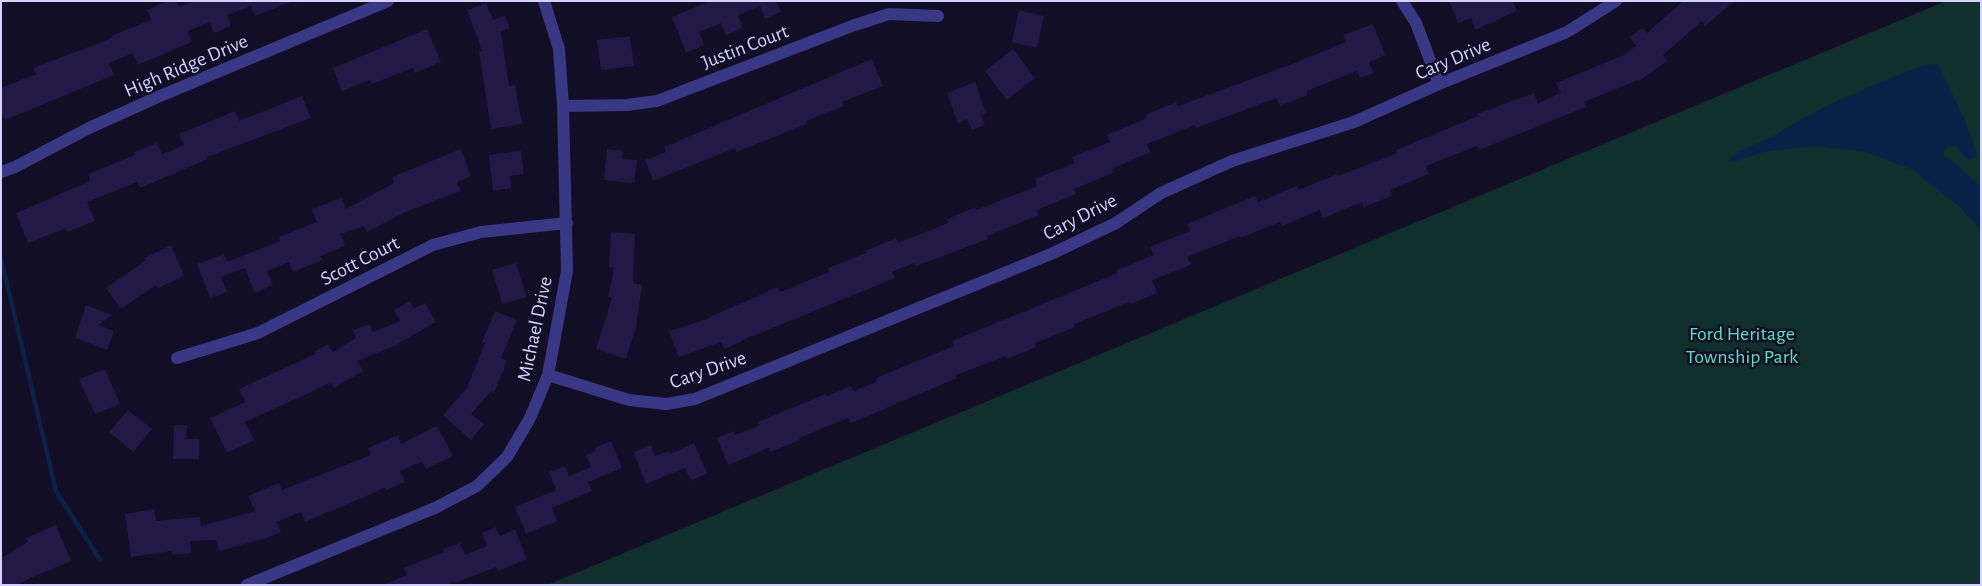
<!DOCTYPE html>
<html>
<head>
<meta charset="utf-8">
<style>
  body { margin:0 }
  #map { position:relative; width:1982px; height:586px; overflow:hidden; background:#110e25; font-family:"Alegreya Sans",sans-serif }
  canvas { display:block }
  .frame { position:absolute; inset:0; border:2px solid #d6d2ff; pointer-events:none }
</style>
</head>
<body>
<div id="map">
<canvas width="1982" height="586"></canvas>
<div class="frame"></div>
</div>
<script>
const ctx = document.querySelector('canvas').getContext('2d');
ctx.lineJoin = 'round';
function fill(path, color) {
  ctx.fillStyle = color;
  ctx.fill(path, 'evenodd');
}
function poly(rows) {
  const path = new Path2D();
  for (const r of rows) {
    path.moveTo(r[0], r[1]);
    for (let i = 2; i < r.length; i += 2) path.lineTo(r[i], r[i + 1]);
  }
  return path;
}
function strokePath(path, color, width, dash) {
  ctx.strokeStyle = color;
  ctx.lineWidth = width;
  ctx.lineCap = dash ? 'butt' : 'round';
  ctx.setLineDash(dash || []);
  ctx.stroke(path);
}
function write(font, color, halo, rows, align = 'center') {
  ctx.font = font + ' "Alegreya Sans",sans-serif';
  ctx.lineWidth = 5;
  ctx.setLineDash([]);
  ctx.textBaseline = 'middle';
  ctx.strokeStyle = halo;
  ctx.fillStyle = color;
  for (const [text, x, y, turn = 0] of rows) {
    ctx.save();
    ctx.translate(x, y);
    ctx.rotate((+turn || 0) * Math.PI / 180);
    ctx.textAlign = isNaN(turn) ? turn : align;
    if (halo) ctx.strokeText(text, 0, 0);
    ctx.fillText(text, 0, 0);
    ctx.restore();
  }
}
const green = poly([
  [1946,1,1981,1,1981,585,547,585]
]);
const water = poly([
  [1927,64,1938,65,1963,116,1973,142,1977,156,1968,160,1956,146,1945,147,1944,156,1957,164,1979,185,1981,189,1981,231,1960,207,1911,169,1866,152,1814,146,1763,152,1734,162,1727,162,1740,151,1775,135,1794,123,1835,102,1878,83]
]);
const stream = poly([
  [1,258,56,491,100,560]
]);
const building = poly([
  [168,1,176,1,179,7,194,1,291,2,255,16,251,6,227,15,231,26,214,33,210,22,188,31,192,42,138,65,133,53,109,63,114,75,5,120,1,112,1,88,36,74,33,68,112,38,111,36,151,20,147,10],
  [710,1,776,1,781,12,765,19,760,6,738,15,743,28,726,35,721,23,699,32,704,45,686,53,672,17],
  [1449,1,1513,1,1517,11,1475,30,1471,18,1458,23],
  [1683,1,1735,1,1705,26,1702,21,1663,55,1667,61,1639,81,1638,80,1584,102,1586,107,1479,150,1477,146,1426,166,1429,174,1390,190,1392,196,1364,207,1362,202,1323,218,1320,210,1282,226,1280,222,1240,238,1240,236,1187,257,1191,265,1152,280,1157,293,1131,304,1130,302,1074,324,1075,327,1035,343,1036,347,1007,359,1006,356,956,375,957,378,851,423,848,418,799,438,800,440,770,452,769,448,728,465,717,438,734,431,735,435,760,425,758,422,826,394,827,396,851,386,854,391,877,382,876,378,954,346,952,341,1118,273,1117,270,1154,255,1150,247,1190,231,1187,224,1255,196,1258,202,1297,186,1298,190,1338,174,1338,176,1397,153,1396,150,1478,116,1477,114,1534,93,1538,103,1561,93,1556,83,1624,55,1636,46,1630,37,1642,28,1647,33],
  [486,3,493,20,505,16,510,28,501,32,509,86,515,85,522,124,491,129,479,51,482,51,467,10],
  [1019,10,1044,16,1037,48,1012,42],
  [1373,24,1385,55,1369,62,1374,73,1360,78,1357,71,1306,91,1308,95,1280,106,1277,98,1196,128,1195,125,1147,144,1150,152,1112,169,1113,173,1074,189,1076,194,1037,210,1039,215,987,236,988,239,916,266,914,263,892,272,895,278,741,341,741,342,724,349,721,342,679,357,669,331,701,321,778,287,780,292,829,272,828,268,866,253,865,251,896,238,898,243,948,223,947,219,975,207,976,210,1037,186,1035,179,1074,163,1072,157,1110,142,1107,135,1147,118,1145,115,1176,102,1178,106,1295,63,1346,42,1343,35],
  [427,29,441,62,415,73,413,68,372,84,370,80,342,91,333,68],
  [630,36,634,66,601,70,597,40],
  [1013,49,1035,78,1007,100,985,71],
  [872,59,883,86,842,102,844,106,806,121,807,124,736,152,735,148,653,181,645,160,666,152,664,147],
  [975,82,986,113,981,115,985,125,972,130,967,119,958,123,947,93],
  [302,96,311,118,207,157,208,159,140,188,137,182,87,202,95,221,67,232,66,228,28,243,16,213,90,181,88,174,135,155,134,152,157,143,162,154,184,145,179,134,216,119,235,111,239,121],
  [461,149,471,176,457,182,461,191,405,212,367,232,364,226,341,234,345,246,320,256,322,260,293,272,289,262,267,271,273,285,255,293,245,268,221,277,227,292,210,298,197,264,224,254,227,262,280,241,279,237,317,222,312,209,342,198,346,209,394,183,392,177],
  [607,149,623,151,622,159,637,160,634,183,604,180],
  [521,151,524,174,510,176,511,188,493,191,489,155],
  [611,232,635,234,633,283,642,285,636,327,626,359,596,349,612,298,608,297,614,268,609,267],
  [171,245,184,276,158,288,156,285,121,309,106,288,145,261,144,258],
  [516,263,527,297,502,304,492,270],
  [410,301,414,309,425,303,436,322,394,346,357,361,363,371,334,388,331,383,245,422,254,440,227,453,210,418,245,402,239,389,315,354,314,352,328,344,333,352,356,338,353,330,369,324,373,332,400,321,394,310],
  [86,305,112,315,98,325,114,331,107,350,75,338],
  [495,311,517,320,501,358,507,361,494,393,491,391,471,414,484,424,471,440,443,415,467,388,485,343,482,342],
  [105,369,120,404,95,414,79,379],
  [128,410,152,429,133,452,109,432],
  [174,425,187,425,186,439,199,439,199,459,173,459],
  [437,426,453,456,426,469,422,462,400,471,405,482,386,490,385,488,305,522,301,512,277,522,281,532,267,538,219,551,216,540,190,541,191,553,172,555,172,551,131,557,125,514,154,509,156,521,200,517,201,526,255,511,248,496,279,483,282,490,371,455,368,448,398,435,401,444],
  [611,441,622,468,588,482,592,491,552,508,557,521,526,534,515,507,556,490,549,472,565,466,569,476,591,467,586,455,596,451,595,448],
  [694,443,707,473,691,481,685,468,646,484,633,452,651,445,655,456,669,451,670,454],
  [56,525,71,561,30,578,18,585,1,585,1,558,28,542,26,538],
  [496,527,500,536,515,529,527,559,498,571,496,567,456,583,455,581,446,585,383,585,407,575,404,568,444,552,443,549,460,543,465,555,487,546,482,533]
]);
const minor = poly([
  [1402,1,1416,23,1439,84],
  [563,106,627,105,657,101,852,26,889,14,938,16],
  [1,172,15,167,89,128,160,96,388,1],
  [177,358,258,333,433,245,481,232,567,223],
  [548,375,629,400,666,404,695,399,1051,254,1116,223,1161,193,1232,161,1354,122,1439,84,1567,32,1616,1],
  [247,585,435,508,477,486,507,457,530,418,548,375,567,271,563,106,559,49,544,1]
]);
const streetNames = [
  ["Justin Court",745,47,-21],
  ["Cary Drive",1453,59,-23],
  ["High Ridge Drive",186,66,-23],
  ["Cary Drive",1080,217,-27],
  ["Scott Court",360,261,-27],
  ["Michael Drive",535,329,-78],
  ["Cary Drive",708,370,-19]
];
const parkNames = [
  ["Ford Heritage",1742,334],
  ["Township Park",1742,357]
];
fill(green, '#112f2d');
fill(water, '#0a2247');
strokePath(stream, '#0a2247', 4.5);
fill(building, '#221946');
strokePath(minor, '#393885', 12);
write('20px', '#d6d2ff', '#110e25', streetNames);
write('20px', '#5ae2bd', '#110e25', parkNames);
</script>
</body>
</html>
